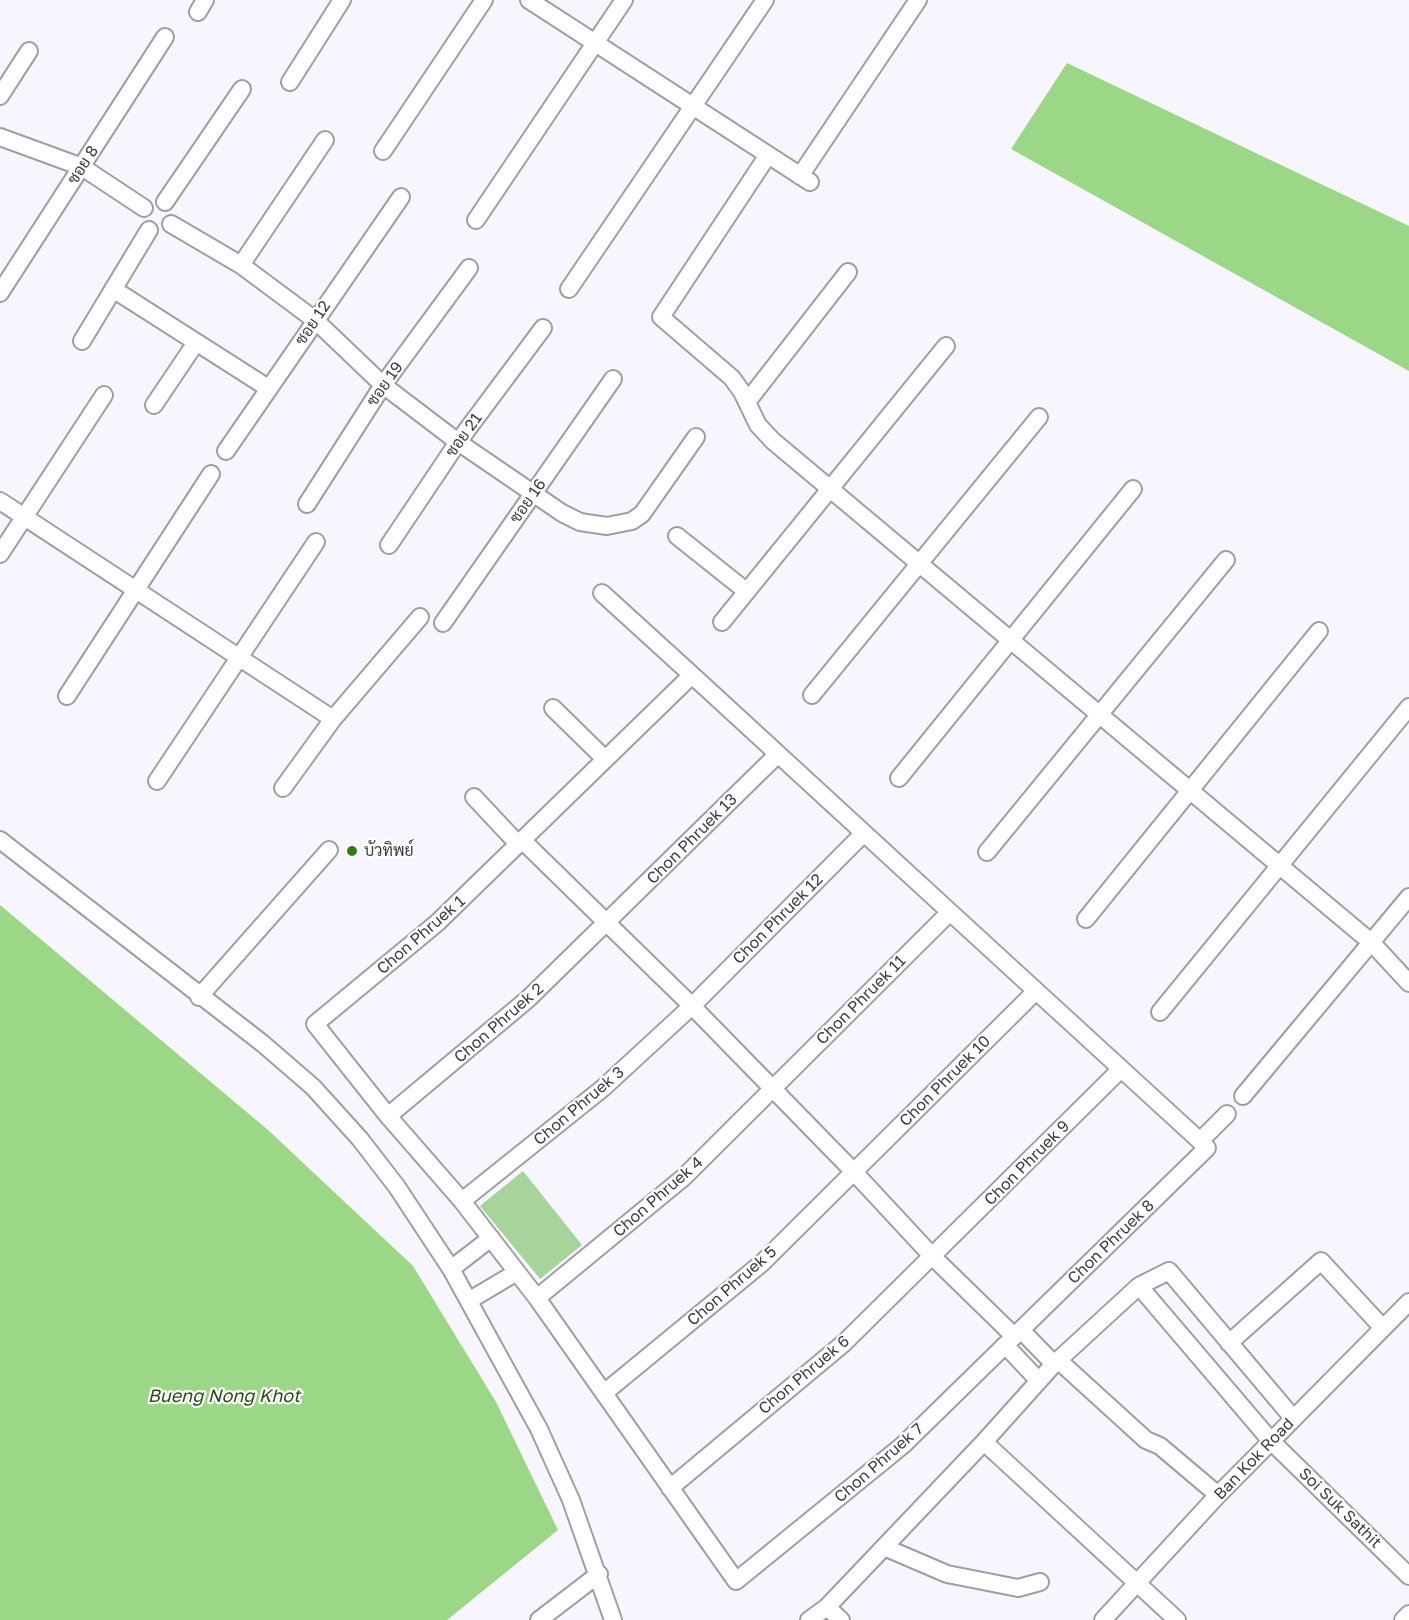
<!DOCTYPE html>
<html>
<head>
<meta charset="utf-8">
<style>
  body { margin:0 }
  canvas { display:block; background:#f7f5fd }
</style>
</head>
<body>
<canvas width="1409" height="1620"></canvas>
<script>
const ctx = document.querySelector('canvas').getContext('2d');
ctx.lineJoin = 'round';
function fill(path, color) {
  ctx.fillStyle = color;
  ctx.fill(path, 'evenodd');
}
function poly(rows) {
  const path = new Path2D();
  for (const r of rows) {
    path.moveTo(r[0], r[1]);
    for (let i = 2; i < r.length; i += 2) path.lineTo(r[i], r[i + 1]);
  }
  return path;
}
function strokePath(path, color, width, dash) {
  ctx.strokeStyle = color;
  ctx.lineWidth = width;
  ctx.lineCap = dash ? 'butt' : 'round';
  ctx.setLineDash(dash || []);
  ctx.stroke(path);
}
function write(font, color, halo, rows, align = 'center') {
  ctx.font = font + ' "Golos Text",Sarabun,sans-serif';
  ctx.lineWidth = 4.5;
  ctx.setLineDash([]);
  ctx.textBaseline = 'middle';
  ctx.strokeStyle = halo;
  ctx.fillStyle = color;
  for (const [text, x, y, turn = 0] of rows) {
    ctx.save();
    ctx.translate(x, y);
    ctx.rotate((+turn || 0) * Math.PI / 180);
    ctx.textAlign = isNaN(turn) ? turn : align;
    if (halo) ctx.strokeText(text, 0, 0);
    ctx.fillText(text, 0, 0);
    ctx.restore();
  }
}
const green = poly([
  [523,1171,582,1245,540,1279,480,1206]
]);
const water = poly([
  [1067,63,1409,226,1409,371,1011,149],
  [0,905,268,1130,413,1266,496,1402,558,1530,447,1620,0,1620]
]);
const minor = poly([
  [529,0,810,182],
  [198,12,205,0],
  [290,82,342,0],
  [0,96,29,51],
  [0,137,82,167,144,208],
  [383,151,484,0],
  [768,155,661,317,732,378,742,392,758,425,773,441,1372,943,1409,983],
  [800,176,918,0],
  [165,202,242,89],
  [476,220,624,0],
  [171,224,241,265,315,320,383,385,458,442,562,513,580,522,607,526,632,521,642,514,696,437],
  [241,265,325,140],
  [113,289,268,388],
  [569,289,765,0],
  [0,293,165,37],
  [82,341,149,230],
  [747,402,848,272],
  [154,405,195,344],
  [226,451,401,197],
  [0,501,333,719],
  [307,504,383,385,469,268],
  [677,536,746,591],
  [389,545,458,442,543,328],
  [0,554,104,395],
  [602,593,692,675,950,912,1200,1141,1207,1148,903,1445,736,1581,537,1298,462,1201,388,1116,315,1024,437,923,692,675],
  [722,622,946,346],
  [443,623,613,379],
  [812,695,1039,417],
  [67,696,211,474],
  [553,708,605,759],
  [899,778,1133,489],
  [157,781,316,542],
  [283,788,333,719,420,617],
  [474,797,518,844],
  [0,840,262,1043,313,1087,360,1139,397,1187,451,1269,539,1429,571,1500,613,1620],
  [522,840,692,1006,854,1172,932,1256,1014,1336],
  [987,852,1226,560],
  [1086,919,1319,631],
  [199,997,329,850],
  [1160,1012,1409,707],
  [1243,1096,1409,897],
  [388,1116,528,999,778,754],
  [1200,1141,1227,1114],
  [462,1201,603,1088,692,1006,864,833],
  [451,1269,491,1238],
  [1139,1286,1169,1271,1293,1418],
  [537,1298,684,1177,950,912],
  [470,1300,517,1272],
  [1021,1330,1054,1364],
  [1229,1343,1321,1261,1382,1327],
  [1005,1345,1039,1381],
  [1058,1360,1146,1440,1160,1446,1218,1495],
  [604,1393,762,1263,1036,991],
  [984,1442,1177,1620],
  [670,1488,844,1343,1121,1069],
  [884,1547,947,1574,1018,1588,1040,1582],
  [827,1607,841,1620],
  [539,1620,599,1574],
  [809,1620,827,1607,984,1442,1054,1364,1139,1286,1271,1441,1409,1576],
  [1103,1620,1218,1495,1409,1302],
  [1403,1620,1409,1614]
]);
const markers = [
  [352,851,6,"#377918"]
];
const streetNames = [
  ["ซอย 8",83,165,-57],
  ["ซอย 12",313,323,-56],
  ["ซอย 19",385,384,-55],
  ["ซอย 21",464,435,-54],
  ["ซอย 16",528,501,-55],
  ["Chon Phruek 13",692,839,-45],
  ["Chon Phruek 12",778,919,-45],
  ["Chon Phruek 1",421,935,-41],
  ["Chon Phruek 11",861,1000,-45],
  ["Chon Phruek 2",499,1023,-41],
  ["Chon Phruek 10",945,1081,-45],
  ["Chon Phruek 3",579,1106,-40],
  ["Chon Phruek 9",1027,1163,-45],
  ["Chon Phruek 4",658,1197,-41],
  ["Chon Phruek 8",1111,1242,-44],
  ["Chon Phruek 5",732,1286,-41],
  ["Chon Phruek 6",804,1375,-40],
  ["Ban Kok Road",1254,1459,-46],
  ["Chon Phruek 7",879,1463,-41],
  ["Soi Suk Sathit",1340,1508,44]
];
const poiNames = [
  ["บัวทิพย์",364,851]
];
const waterNames = [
  ["Bueng Nong Khot",224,1396]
];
fill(green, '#a8d39a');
fill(water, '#9bd786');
strokePath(minor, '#a09da5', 20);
strokePath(minor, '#fff', 16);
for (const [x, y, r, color] of markers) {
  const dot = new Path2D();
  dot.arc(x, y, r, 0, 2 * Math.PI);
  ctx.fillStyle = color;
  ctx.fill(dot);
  strokePath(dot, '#fff', 2);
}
write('16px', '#3d3c3f', '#fff', streetNames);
write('16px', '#3d3c3f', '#fff', poiNames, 'left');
write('italic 18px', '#274d17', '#fff', waterNames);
</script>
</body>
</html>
